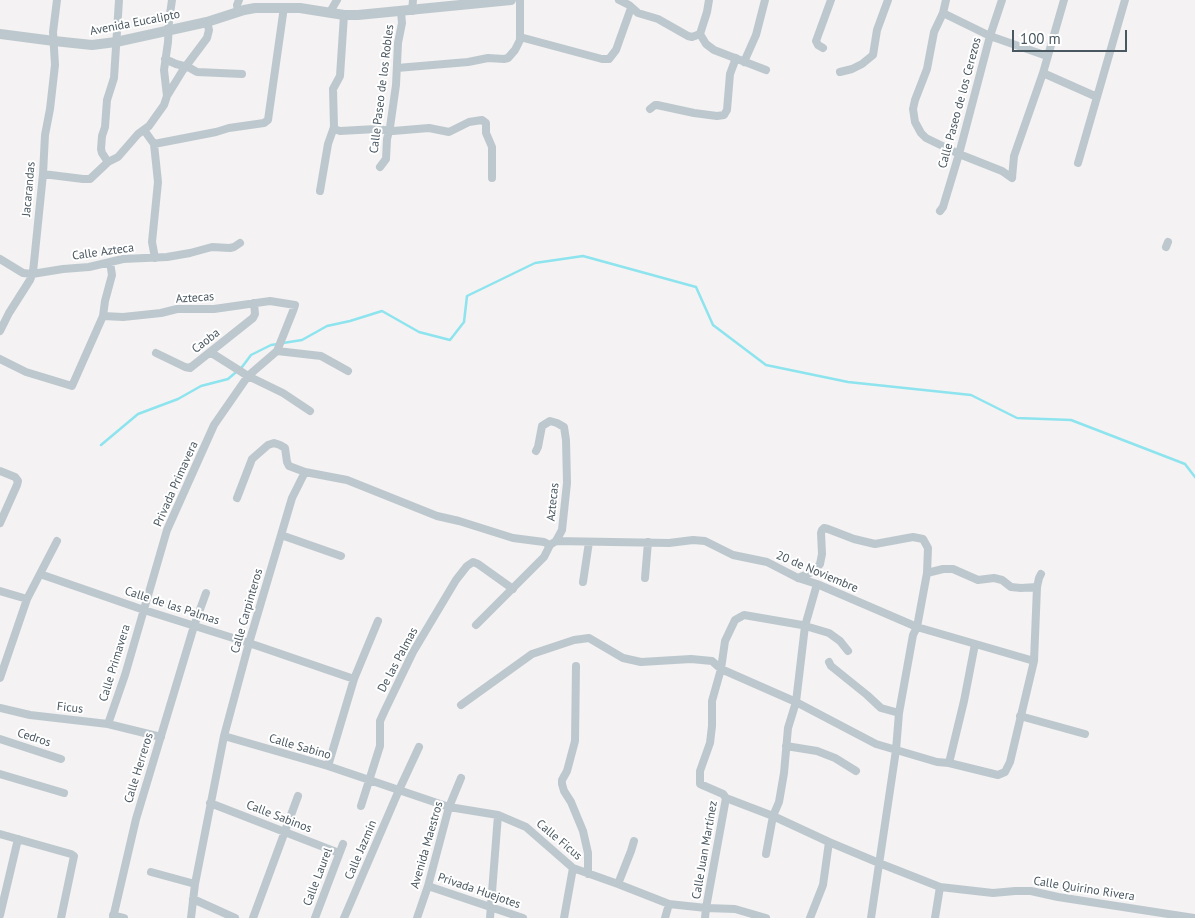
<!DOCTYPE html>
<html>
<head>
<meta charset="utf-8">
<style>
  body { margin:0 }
  #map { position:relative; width:1195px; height:918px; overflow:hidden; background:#f4f2f2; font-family:"PT Sans",sans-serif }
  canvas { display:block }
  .scale { position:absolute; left:1012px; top:30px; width:115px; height:22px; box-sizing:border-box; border:2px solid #495760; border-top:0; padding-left:6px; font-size:15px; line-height:18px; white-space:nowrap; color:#495760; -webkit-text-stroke:4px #fff; paint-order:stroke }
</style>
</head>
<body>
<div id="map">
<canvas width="1195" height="918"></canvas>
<div class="scale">100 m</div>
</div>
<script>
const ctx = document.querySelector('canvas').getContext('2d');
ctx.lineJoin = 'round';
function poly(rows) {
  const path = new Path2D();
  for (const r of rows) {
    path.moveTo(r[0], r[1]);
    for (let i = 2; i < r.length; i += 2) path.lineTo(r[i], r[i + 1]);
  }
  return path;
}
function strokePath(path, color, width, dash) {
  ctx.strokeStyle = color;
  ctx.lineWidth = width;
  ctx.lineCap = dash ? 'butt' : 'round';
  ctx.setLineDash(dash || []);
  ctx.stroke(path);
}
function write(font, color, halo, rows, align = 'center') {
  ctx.font = font + ' "PT Sans",sans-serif';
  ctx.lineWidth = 4;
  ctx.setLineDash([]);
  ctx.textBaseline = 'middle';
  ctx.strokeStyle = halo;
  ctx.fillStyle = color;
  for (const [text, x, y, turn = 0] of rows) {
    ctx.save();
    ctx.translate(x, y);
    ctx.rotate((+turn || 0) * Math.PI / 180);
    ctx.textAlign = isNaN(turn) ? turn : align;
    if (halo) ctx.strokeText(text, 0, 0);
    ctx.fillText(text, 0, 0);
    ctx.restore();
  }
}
const stream = poly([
  [283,343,302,340,327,326,350,321,382,311,419,332,450,340,464,322,467,296,535,263,583,256,696,287,713,325,766,365,848,382,971,395,1017,418,1071,420,1185,464,1195,477],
  [101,445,138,414,178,399,201,386,228,379,242,367,251,355,271,345,278,344]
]);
const minor = poly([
  [619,0,629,5,638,13,658,19,688,36,692,37,700,34],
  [946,0,943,13,934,32,927,69,915,100,913,109,915,122,921,133,926,138,959,154,1002,171,1012,178],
  [412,11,413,0],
  [238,12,237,5,239,0],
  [330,12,337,0],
  [943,13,990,36,1047,56],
  [700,34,706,44,714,50,766,70],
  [700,34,707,12,709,0],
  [520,37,602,59,609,59,616,50,631,8],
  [823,48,818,45,816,41,831,0],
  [165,59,176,64,188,67,197,72,242,74],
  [744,62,756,35,765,0],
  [397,68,468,62,488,58,504,59,508,58,515,50,520,40,520,0],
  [840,72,852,69,862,64,873,55,877,30,888,0],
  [1043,73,1097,97],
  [167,96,183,70,207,38,209,30,207,22],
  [650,109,655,105,657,105,694,113,717,116,724,115,727,110,730,74,736,58],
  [334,129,340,131,376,129,393,131,429,128,449,132,469,122,482,120,486,123,486,133,492,147,492,178],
  [144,130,154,144,158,182,152,242,155,258],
  [154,144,216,132,229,128,264,123,268,120,284,7],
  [108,162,102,153,101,149,102,136,105,127,107,100,114,78,119,0],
  [1078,163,1125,0],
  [380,167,386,159,387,139,390,127,396,85,398,43,402,23,401,12],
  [43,174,83,179,90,179,108,162,118,157,138,134,149,126,164,105,167,96,164,70,168,42,169,21,172,0],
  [1012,178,1014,156,1043,73,1064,0],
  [320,191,328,144,334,127,333,89,340,76,344,15],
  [940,211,943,207,959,154,990,36,1002,0],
  [1166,247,1168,242],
  [0,259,23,273,32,274,63,269,89,267,123,259,167,257,190,253,212,247,230,248,234,247,240,243],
  [103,316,123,317,161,313,177,309,214,309,270,301,295,305,293,311,277,351,248,376,214,425,167,530,125,675,108,724],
  [0,331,9,313,30,280,33,272,43,174,45,135,50,109,55,65,53,32,57,0],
  [277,351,321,356,348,371],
  [210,352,248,376,283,393,310,411],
  [156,353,185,367,190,368,253,318,255,314,254,303],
  [0,359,26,372,72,386,103,316,105,301,112,275,110,262],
  [0,471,15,477,18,481,17,485,0,523],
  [237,498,252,459,268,445,274,443,280,445,285,448,287,462,289,466,305,472],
  [281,535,341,556],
  [556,541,669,543,693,540,705,541,733,555,767,562,798,578,817,584,917,627,1034,661],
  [927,573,943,569,953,569,978,580,994,578,1002,580,1011,587,1021,588,1037,587],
  [40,574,144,610,249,643,354,679],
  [645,578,648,542],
  [798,578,810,573,816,569,820,564,822,554,821,533,822,530,824,528,828,529,854,539,875,544,913,537,923,539,928,548,927,573,917,627,913,635,899,713,896,750,871,918],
  [583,582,589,542],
  [0,591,27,599],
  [476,625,544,557,550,545,556,541,562,530,567,483,566,440,564,427,557,423,550,421,542,426,538,447,536,451],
  [829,662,831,666,867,695,881,708,899,713],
  [576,666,575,741,567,771,562,780,562,784,564,791,571,802,583,831,588,853,588,874],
  [0,678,27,599,57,541],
  [461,705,532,654,574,640,589,638,623,658,641,662,691,659,712,661,721,669,796,702,876,744,937,762,949,763,998,775,1005,772,1010,762,1034,661,1037,587,1039,578,1041,574],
  [0,708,30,715,108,724,161,737],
  [1020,716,1085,734],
  [224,736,328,766,449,807,498,815,526,827,573,868,618,884,669,904,706,908,735,909,766,918],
  [0,739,61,759],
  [786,746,817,751,835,758,856,771],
  [949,763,964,701,975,644],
  [328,766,354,679,378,621],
  [0,774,64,793],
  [726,798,773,816,829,842,879,863,940,887,993,893,1015,891,1031,891,1058,897,1194,918],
  [210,803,339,853],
  [361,806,380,746,380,721,385,710,413,652,456,580,467,566,473,562,478,564,513,589],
  [0,834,71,854,74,856,61,918],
  [766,854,773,816,779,802,784,773,788,728,796,702,805,626,817,584],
  [151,872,195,884],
  [618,884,631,851,634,841],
  [428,886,523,918],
  [193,899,235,918],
  [0,915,18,839],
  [113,915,124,918],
  [113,918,136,819,194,626,206,593],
  [191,918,195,884,224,736,249,643,292,498,305,472,347,480,437,516,459,521,513,538,544,542,550,545],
  [253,918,298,796],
  [315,918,343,844],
  [344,918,399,790,419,747],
  [417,918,428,886,449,807,461,778],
  [490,918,498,815],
  [564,918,573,868],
  [665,918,669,904],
  [705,918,706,908,726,798,723,794,700,784,700,771,710,743,712,726,712,701,721,669,725,641,735,620,744,615,802,625,829,633,840,641,848,651],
  [810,918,823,885,829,842],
  [935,918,940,887]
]);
const tertiary = poly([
  [0,34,54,41,92,45,116,42,207,22,244,10,255,8,300,8,344,15,358,15,511,0]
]);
const streetNames = [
  ["Avenida Eucalipto",135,23,-11],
  ["Calle Paseo de los Robles",382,89,-83],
  ["Calle Paseo de los Cerezos",960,103,-75],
  ["Jacarandas",29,189,-85],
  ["Calle Azteca",103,252,-8],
  ["Aztecas",195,298,-4],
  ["Caoba",206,341,-38],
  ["Privada Primavera",176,484,-66],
  ["Aztecas",553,502,-84],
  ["20 de Noviembre",817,572,23],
  ["Calle de las Palmas",172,606,18],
  ["Calle Carpinteros",247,611,-74],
  ["De las Palmas",398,660,-62],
  ["Calle Primavera",115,663,-73],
  ["Ficus",70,708,6],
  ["Cedros",34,738,18],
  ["Calle Sabino",300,747,16],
  ["Calle Herreros",139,768,-73],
  ["Calle Sabinos",279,817,21],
  ["Calle Ficus",559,840,40],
  ["Avenida Maestros",427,845,-74],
  ["Calle Jazmín",361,850,-67],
  ["Calle Juan Martínez",705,850,-80],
  ["Calle Laurel",318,877,-69],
  ["Calle Quirino Rivera",1084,889,9],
  ["Privada Huejotes",479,891,19]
];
strokePath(stream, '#8de4ee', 2.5);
strokePath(minor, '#bdc8ce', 8);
strokePath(tertiary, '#bdc8ce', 10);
write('12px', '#495760', '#fff', streetNames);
</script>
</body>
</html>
